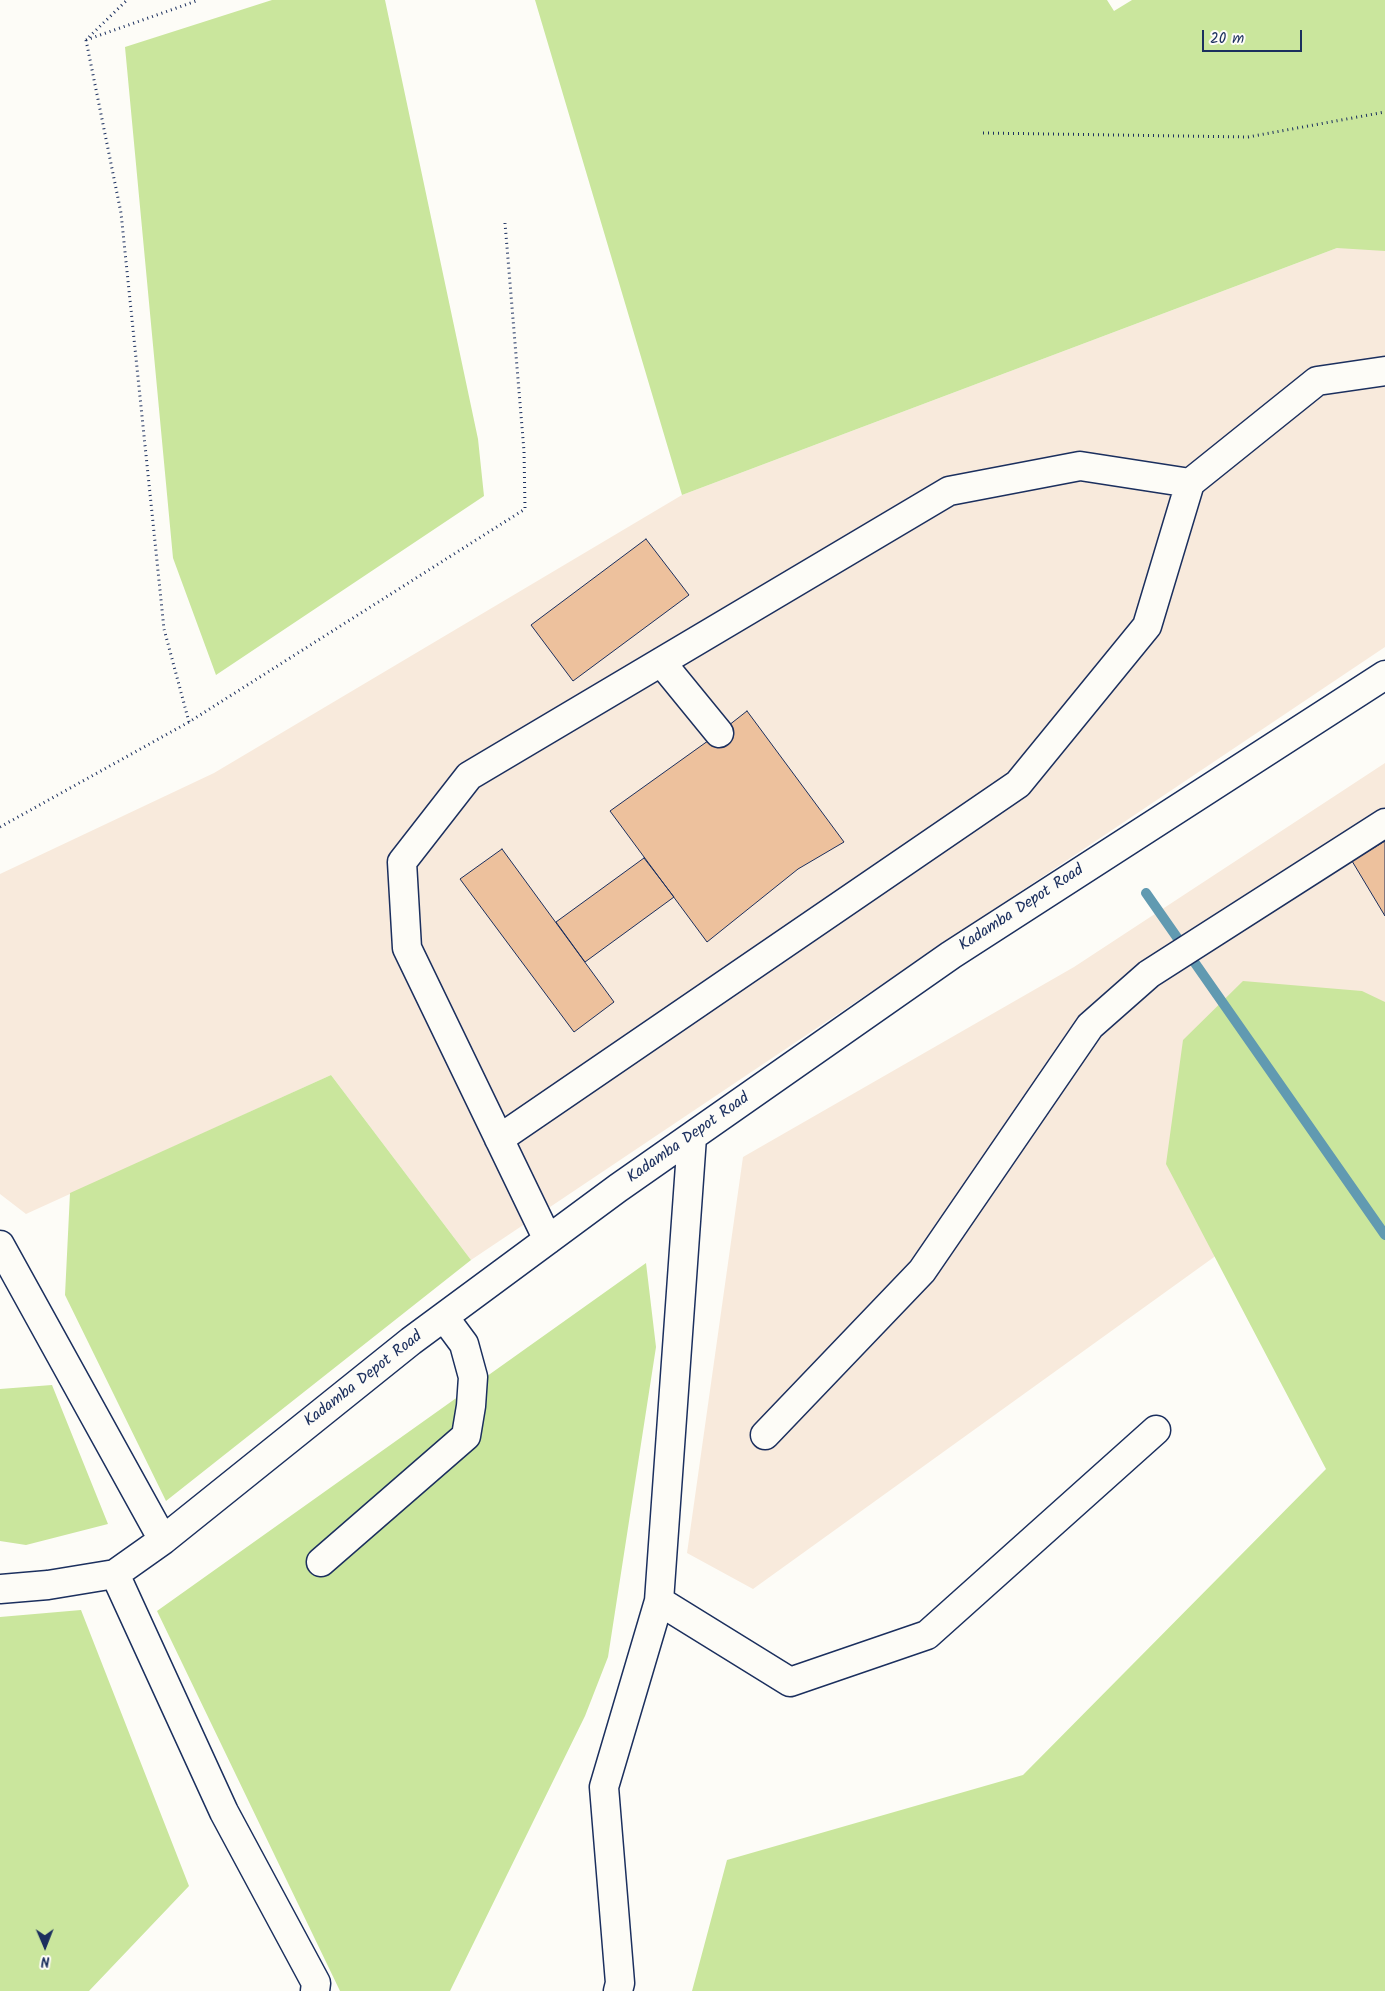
<!DOCTYPE html>
<html>
<head>
<meta charset="utf-8">
<style>
  body { margin:0 }
  #map { position:relative; width:1385px; height:1991px; overflow:hidden; background:#fdfcf7; font-family:Kalam,sans-serif }
  canvas { display:block }
  .north { position:absolute; left:20px; top:1921px; width:50px; height:50px; -webkit-text-stroke:4px #fdfcf7; paint-order:stroke; rotate:179deg; font-size:14px; font-weight:700; line-height:20px; text-align:center; color:#1b2f5e }
  .north::after { content:''; display:block; margin:auto; width:18px; height:22px; background:#1b2f5e; clip-path:polygon(50% 0,100% 100%,50% 72%,0 100%) }
  .scale { position:absolute; left:1202px; top:30px; width:100px; height:22px; box-sizing:border-box; border:2px solid #1b2f5e; border-top:0; padding-left:6px; font-size:15px; line-height:18px; white-space:nowrap; color:#1b2f5e; -webkit-text-stroke:4px #fdfcf7; paint-order:stroke }
</style>
</head>
<body>
<div id="map">
<canvas width="1385" height="1991"></canvas>
<div class="north">N</div>
<div class="scale">20 m</div>
</div>
<script>
const ctx = document.querySelector('canvas').getContext('2d');
ctx.lineJoin = 'round';
function fill(path, color) {
  ctx.fillStyle = color;
  ctx.fill(path, 'evenodd');
}
function poly(rows) {
  const path = new Path2D();
  for (const r of rows) {
    path.moveTo(r[0], r[1]);
    for (let i = 2; i < r.length; i += 2) path.lineTo(r[i], r[i + 1]);
  }
  return path;
}
function strokePath(path, color, width, dash) {
  ctx.strokeStyle = color;
  ctx.lineWidth = width;
  ctx.lineCap = dash ? 'butt' : 'round';
  ctx.setLineDash(dash || []);
  ctx.stroke(path);
}
function write(font, color, halo, rows, align = 'center') {
  ctx.font = font + ' Kalam,sans-serif';
  ctx.lineWidth = 5;
  ctx.setLineDash([]);
  ctx.textBaseline = 'middle';
  ctx.strokeStyle = halo;
  ctx.fillStyle = color;
  for (const [text, x, y, turn = 0] of rows) {
    ctx.save();
    ctx.translate(x, y);
    ctx.rotate((+turn || 0) * Math.PI / 180);
    ctx.textAlign = isNaN(turn) ? turn : align;
    if (halo) ctx.strokeText(text, 0, 0);
    ctx.fillText(text, 0, 0);
    ctx.restore();
  }
}
const built = poly([
  [1385,245,1385,647,471,1260,331,1075,26,1214,0,1194,0,874,214,773,682,495,1337,248],
  [1385,763,1385,1134,753,1589,687,1553,743,1157,1074,967]
]);
const green = poly([
  [272,0,385,0,478,439,484,496,216,675,173,558,125,47],
  [535,0,1107,0,1114,11,1132,0,1385,0,1385,251,1337,248,682,495],
  [1243,981,1362,991,1385,1002,1385,1991,692,1991,727,1860,1023,1775,1326,1469,1166,1164,1183,1040],
  [331,1075,471,1260,166,1501,65,1295,70,1193],
  [646,1263,656,1347,608,1657,585,1716,450,1991,340,1991,157,1611],
  [52,1385,108,1524,26,1545,0,1541,0,1389],
  [81,1610,189,1886,89,1991,0,1991,0,1617]
]);
const stream = poly([
  [1146,893,1385,1235]
]);
const building = poly([
  [646,539,689,595,573,681,531,625,646,539],
  [747,711,844,842,798,869,707,942,610,811,719,733,747,711],
  [1385,841,1385,916,1352,861,1385,841],
  [502,849,614,1002,574,1032,460,879,502,849],
  [644,858,674,897,585,962,556,922,644,858]
]);
const path = poly([
  [89,37,127,0],
  [86,40,121,213,164,629,189,722],
  [86,40,199,0],
  [983,133,1248,137,1385,112],
  [0,827,189,722,525,509,524,451,505,223]
]);
const minor = poly([
  [661,662,719,733],
  [499,1139,1018,784,1147,626,1190,483],
  [548,1240,407,948,402,862,469,776,949,491,1080,466,1190,483,1317,381,1385,371],
  [0,1245,163,1540],
  [765,1435,922,1271,1090,1026,1149,974,1385,823],
  [321,1562,466,1436,471,1406,473,1377,464,1344,444,1317],
  [115,1574,224,1812,316,1983,315,1991],
  [0,1589,48,1585,115,1574,163,1540,411,1341,618,1188,951,955,1385,675],
  [659,1601,790,1682,927,1635,1156,1430],
  [618,1991,620,1983,604,1787,659,1601,692,1137]
]);
const streetNames = [
  ["Kadamba Depot Road",1022,909,-33],
  ["Kadamba Depot Road",689,1139,-35],
  ["Kadamba Depot Road",364,1380,-38]
];
fill(built, '#f8eadc');
fill(green, '#cae69d');
strokePath(stream, '#619ab1', 10);
fill(building, '#edc19d');
strokePath(building, '#1b2f5e', 1);
strokePath(minor, '#1b2f5e', 31);
strokePath(path, '#1b2f5e', 3, [1, 4]);
strokePath(minor, '#fdfcf7', 28);
write('16px', '#1b2f5e', '#fdfcf7', streetNames);
</script>
</body>
</html>
